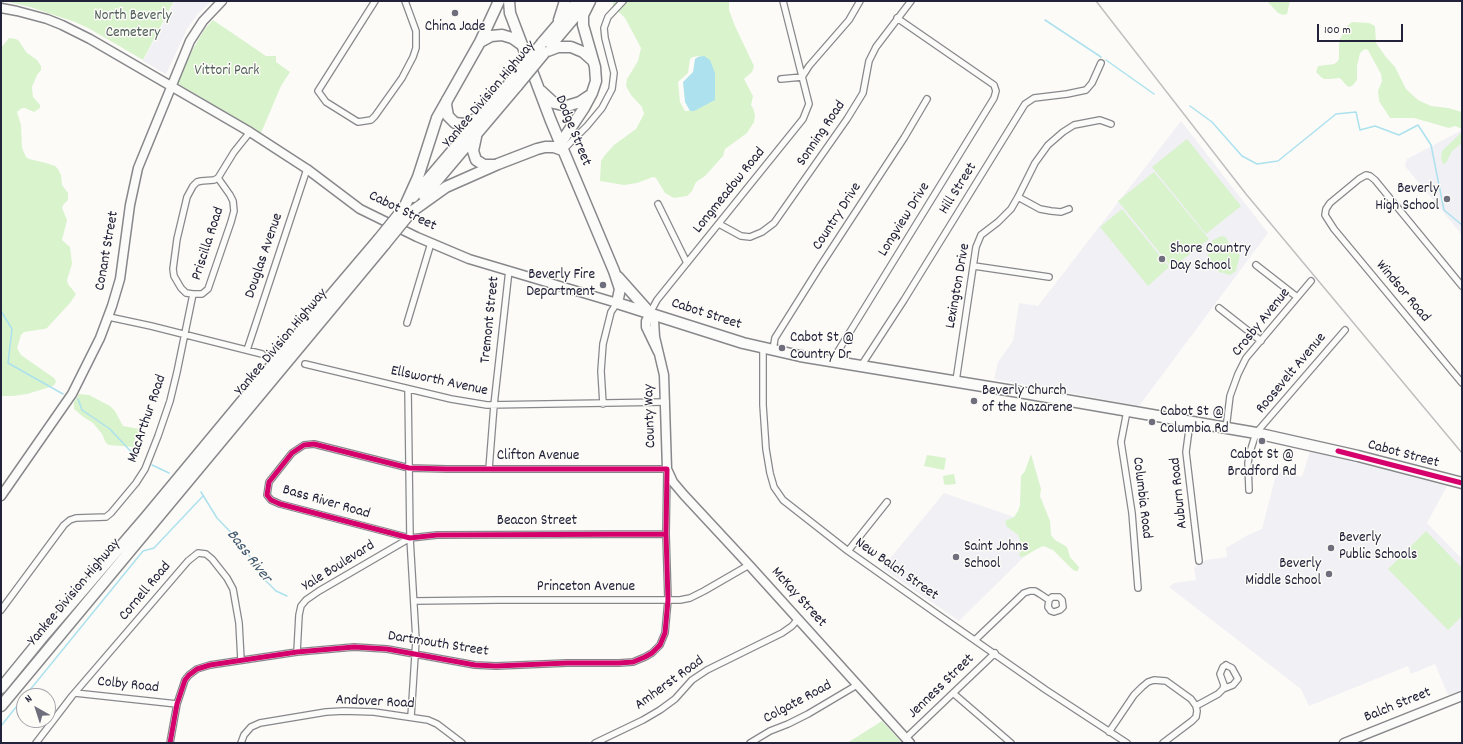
<!DOCTYPE html>
<html>
<head>
<meta charset="utf-8">
<style>
  body { margin:0 }
  #map { position:relative; width:1463px; height:744px; overflow:hidden; background:#fcfbf8; font-family:Dekko,sans-serif }
  canvas { display:block }
  .frame { position:absolute; inset:0; border:2px solid #22223b; pointer-events:none }
  .north { position:absolute; left:16px; top:688px; width:40px; height:40px; box-sizing:border-box; background:#fdfcf7; border:1px solid #a5a5ac; border-radius:50%; rotate:321deg; font-size:11px; font-weight:700; line-height:16px; text-align:center; color:#22223b }
  .north::after { content:''; display:block; margin:auto; width:14px; height:18px; background:#6e6e7d; clip-path:polygon(50% 0,100% 100%,50% 72%,0 100%) }
  .scale { position:absolute; left:1317px; top:24px; width:86px; height:18px; box-sizing:border-box; border:2px solid #22223b; border-top:0; padding-left:5px; font-size:12px; line-height:14px; white-space:nowrap; color:#22223b; -webkit-text-stroke:3px #fdfcf7; paint-order:stroke }
</style>
</head>
<body>
<div id="map">
<canvas width="1463" height="744"></canvas>
<div class="frame"></div>
<div class="north">N</div>
<div class="scale">100 m</div>
</div>
<script>
const ctx = document.querySelector('canvas').getContext('2d');
ctx.lineJoin = 'round';
function fill(path, color) {
  ctx.fillStyle = color;
  ctx.fill(path, 'evenodd');
}
function poly(rows) {
  const path = new Path2D();
  for (const r of rows) {
    path.moveTo(r[0], r[1]);
    for (let i = 2; i < r.length; i += 2) path.lineTo(r[i], r[i + 1]);
  }
  return path;
}
function strokePath(path, color, width, dash) {
  ctx.strokeStyle = color;
  ctx.lineWidth = width;
  ctx.lineCap = dash ? 'butt' : 'round';
  ctx.setLineDash(dash || []);
  ctx.stroke(path);
}
function write(font, color, halo, rows, align = 'center') {
  ctx.font = font + ' Dekko,sans-serif';
  ctx.lineWidth = 3;
  ctx.setLineDash([]);
  ctx.textBaseline = 'middle';
  ctx.strokeStyle = halo;
  ctx.fillStyle = color;
  for (const [text, x, y, turn = 0] of rows) {
    ctx.save();
    ctx.translate(x, y);
    ctx.rotate((+turn || 0) * Math.PI / 180);
    ctx.textAlign = isNaN(turn) ? turn : align;
    if (halo) ctx.strokeText(text, 0, 0);
    ctx.fillText(text, 0, 0);
    ctx.restore();
  }
}
const built = poly([
  [175,1,212,1,197,15,187,29,166,74,143,61],
  [1181,121,1268,233,1139,406,994,379,998,362,1013,341,1019,303,1038,306],
  [1462,130,1462,235,1405,166,1407,159],
  [1310,451,1447,486,1427,523,1462,559,1462,690,1448,695,1435,664,1411,674,1408,666,1309,706,1301,689,1169,587,1174,583,1196,580,1194,568,1206,560,1227,557,1226,548,1248,535,1262,529,1277,471,1302,477],
  [944,493,1014,517,1005,521,1013,532,1018,535,1022,546,1022,557,1025,556,959,621,882,568]
]);
const green = poly([
  [4,1,174,1,143,60,90,29,75,22,30,7],
  [613,1,729,1,729,10,735,26,754,66,752,72,744,79,753,96,751,105,753,108,755,115,754,122,747,133,725,149,723,156,705,176,696,182,692,191,687,196,674,198,665,193,656,178,653,177,637,183,624,185,600,181,601,161,605,155,614,145,636,129,644,114,642,107,631,95,626,86,627,79,638,61,641,48,625,18,613,6],
  [699,56,704,61,707,103,688,111,685,111,680,102,678,82,688,73,690,59,693,57],
  [1267,1,1290,1,1287,14,1283,15,1278,13],
  [213,20,266,56,276,56,276,62,290,72,281,86,261,133,177,83,192,51,204,30],
  [1352,22,1369,23,1375,26,1376,43,1386,57,1395,67,1406,89,1418,100,1431,106,1448,108,1462,112,1462,129,1455,126,1449,128,1414,118,1390,118,1379,101,1378,91,1382,81,1381,74,1368,50,1365,49,1360,53,1357,66,1357,80,1353,85,1350,87,1347,86,1340,78,1330,79,1324,79,1321,77,1316,72,1318,66,1334,64,1337,62,1339,59,1339,45,1340,39,1346,27],
  [9,38,16,39,19,41,26,52,37,60,41,66,41,70,37,75,32,87,33,97,40,105,40,108,34,112,25,108,22,108,17,112,21,125,22,148,26,157,29,159,46,163,55,166,58,169,61,175,62,185,68,193,68,200,63,205,62,208,67,220,62,240,70,247,72,264,67,280,68,284,76,294,70,303,47,328,44,329,24,332,21,335,17,348,21,355,54,378,56,381,55,384,53,386,27,394,13,396,1,396,1,48],
  [1462,132,1462,143,1452,151,1446,163,1443,164,1441,158,1442,151],
  [1187,139,1241,206,1206,234,1152,167],
  [1154,172,1209,239,1172,268,1118,201],
  [1122,209,1169,267,1148,286,1100,227],
  [1221,236,1226,237,1230,247,1240,255,1236,271,1230,275,1219,272,1213,261,1209,261,1206,247,1213,240],
  [79,394,89,395,110,406,115,411,123,426,140,429,139,432,135,438,135,445,133,447,109,445,106,443,102,434,93,423,82,416,74,409,74,402],
  [1031,454,1041,489,1040,496,1050,521,1051,535,1055,540,1067,547,1070,557,1079,567,1078,571,1075,571,1072,569,1053,550,1046,547,1043,546,1037,549,1025,556,1022,557,1019,556,1022,546,1018,535,1007,527,1005,521,1014,517,1018,511,1020,505,1021,476,1025,471],
  [927,455,946,458,944,470,924,466],
  [953,474,954,474,956,484,947,485,944,484,943,476],
  [1426,531,1462,568,1462,616,1448,630,1388,569],
  [882,721,902,743,847,743]
]);
const water = poly([
  [704,56,710,60,715,73,715,100,694,111,690,111,685,102,683,82,693,72,695,59,698,57]
]);
const stream = poly([
  [1045,20,1101,57],
  [1106,60,1154,94],
  [1190,106,1212,122,1242,156,1257,164,1278,161,1336,114,1356,112,1360,130,1375,126,1399,135,1418,125,1431,145,1444,210,1462,225],
  [1,311,12,329,8,363,63,394],
  [78,399,82,410,110,429,135,456],
  [152,465,169,473],
  [201,492,217,518,244,546,260,575,276,591,287,596],
  [25,696,143,551,154,548,203,496],
  [1,726,24,697]
]);
const street = poly([
  [375,1,318,91,326,102,358,122,371,120,375,116,402,78,413,57,416,48,416,31,405,1],
  [802,77,809,66,849,20,860,1],
  [781,79,802,77],
  [563,150,587,126,602,108,612,89,614,73,605,38,604,28,608,17,623,1],
  [1018,197,1040,209,1051,211,1061,212,1069,209],
  [658,204,687,263],
  [719,224,741,236,750,237,762,232,774,223,847,119,863,93,869,61,876,47,911,1],
  [1256,265,1297,297],
  [974,266,1049,277],
  [1462,286,1375,180,1370,176,1366,175,1359,179,1330,203,1326,209,1325,215,1334,229,1462,383],
  [193,294,186,293,181,288,174,276,173,269,177,239,187,197,193,186,197,182,201,181,214,180,218,178,234,152,250,132],
  [1219,308,1261,341],
  [650,313,657,300,803,119,809,104,783,1],
  [109,317,151,326,262,354],
  [407,323,431,243],
  [763,348,763,405,766,449,770,473,774,487,783,500,848,551,940,616,1046,690,1127,743],
  [247,350,307,169],
  [773,350,775,338,819,268,904,138,927,99],
  [832,361,994,98,996,91,994,85,897,18],
  [305,364,451,399,487,405,666,402],
  [861,366,904,300,1025,104,1034,98,1067,94,1086,90,1092,83,1101,63],
  [956,381,976,247,981,235,998,222,1011,209,1018,197,1035,163,1048,145,1063,132,1074,125,1100,120,1111,124],
  [408,389,410,538,416,640,411,717],
  [603,404,601,371,603,344,611,312,617,303],
  [1127,411,1121,442,1132,513,1138,588],
  [1190,422,1186,452,1199,561],
  [1226,429,1230,396,1238,374,1246,358,1311,281],
  [489,469,494,405,509,270],
  [1249,490,1248,463,1250,452,1256,433,1345,330],
  [848,551,887,502],
  [414,601,498,600,680,600,690,598,704,591,749,565],
  [1,610,64,525,70,520,76,518,106,517,111,513,136,483,145,469,158,436,170,401,177,372,193,294,202,294,208,289,231,222,234,211,233,201,230,195,218,178],
  [975,640,1024,593,1030,591,1035,591,1040,594,1049,600,1048,607,1051,611,1054,612,1060,610,1063,607,1062,600,1059,597,1052,597,1049,600],
  [297,652,299,615,301,606,306,600,319,591,410,538],
  [1226,665,1232,668,1238,679,1233,685,1223,689,1224,685,1220,674,1223,667,1226,665],
  [75,693,177,704],
  [953,693,1011,743],
  [1196,706,1218,694,1223,689],
  [1109,732,1134,695,1142,687,1148,682,1154,680,1166,681,1191,699,1196,706,1197,711,1196,717,1192,721,1163,743],
  [906,738,995,653],
  [36,743,72,696,188,561,198,553,206,554,212,559,227,578,233,589,239,623,241,660],
  [170,743,177,704,185,680,189,675,197,669,210,665,297,652,354,647,387,649,475,665,496,666,567,663,619,663,633,662,645,657,652,653,660,645,665,633,668,600,666,534,667,469,447,469,409,468,314,444,304,445,292,453,269,482,267,495,271,500,280,504,410,538,437,535,666,534],
  [241,743,244,735,251,727,260,723,326,712,344,711,374,712,428,720,437,724,462,743],
  [595,743,643,720,660,710,675,699,692,680,707,670,782,633,792,626,798,619],
  [750,743,770,731,788,724,808,714,857,685]
]);
const secondary = poly([
  [1,8,17,11,47,19,62,25,90,39,250,132,307,169,360,209,417,237,469,259,617,303],
  [658,352,646,327,646,321,650,313,654,320,655,337,664,375,667,469,673,482,684,495,750,566,910,743],
  [1,496,72,394,100,338,112,306,120,279,130,205,138,168,190,41,203,21,222,1],
  [1344,743,1462,696]
]);
const highway = poly([
  [509,1,510,13,551,121,614,271,620,289,617,303,743,343,800,356,1013,391,1256,433,1358,456,1462,483],
  [559,20,565,1],
  [480,42,491,36,502,35,512,38,522,45],
  [542,43,578,1],
  [545,52,584,6],
  [545,52,558,47,571,47,583,52,592,60],
  [541,91,554,103,567,106,580,102,589,96],
  [447,100,446,105,448,116,455,123,465,124,477,118],
  [476,137,473,151,476,160,484,165,494,165],
  [560,144,584,108,592,93,596,81,595,67,583,25,583,15,590,1],
  [424,196,517,86],
  [413,197,514,78],
  [404,208,418,177,437,118,480,42,499,1],
  [411,212,446,187,498,164,537,149,545,147,554,147,562,150],
  [618,277,650,313],
  [1,688,41,639,146,517,288,346,378,240],
  [1,706,385,244]
]);
const rail = poly([
  [1096,1,1246,194,1462,453]
]);
const highwayBridge = poly([
  [514,78,542,43],
  [517,86,545,52],
  [378,240,404,208],
  [385,244,411,212]
]);
const cycleway = poly([
  [1338,451,1462,483],
  [170,743,177,704,185,680,189,675,197,669,210,665,297,652,354,647,387,649,475,665,496,666,567,663,619,663,633,662,645,657,652,653,660,645,665,633,668,600,666,534,667,469,447,469,409,468,314,444,304,445,292,453,269,482,267,495,271,500,280,504,410,538,437,535,666,534]
]);
const markers = [
  [455,13,4,"#6e6e7d"],
  [1447,199,4,"#6e6e7d"],
  [1162,259,4,"#6e6e7d"],
  [603,285,4,"#6e6e7d"],
  [782,348,4,"#6e6e7d"],
  [974,401,4,"#6e6e7d"],
  [1152,422,4,"#6e6e7d"],
  [1262,441,4,"#6e6e7d"],
  [1331,548,4,"#6e6e7d"],
  [956,557,4,"#6e6e7d"],
  [1329,574,4,"#6e6e7d"]
];
const parkNames = [
  ["North Beverly",133,17],
  ["Cemetery",133,34],
  ["Vittori Park",227,72]
];
const poiNames = [
  ["China Jade",455,28,"center"],
  ["Beverly",1439,190,"right"],
  ["High School",1439,207,"right"],
  ["Shore Country",1170,250],
  ["Day School",1170,267],
  ["Beverly Fire",595,276,"right"],
  ["Department",595,293,"right"],
  ["Cabot St @",790,339],
  ["Country Dr",790,356],
  ["Beverly Church",982,392],
  ["of the Nazarene",982,409],
  ["Cabot St @",1160,413],
  ["Columbia Rd",1160,430],
  ["Cabot St @",1262,456,"center"],
  ["Bradford Rd",1262,473,"center"],
  ["Beverly",1339,539],
  ["Public Schools",1339,556],
  ["Saint Johns",964,548],
  ["School",964,565],
  ["Beverly",1321,565,"right"],
  ["Middle School",1321,582,"right"]
];
const streetNames = [
  ["Yankee Division Highway",490,95,-50],
  ["Dodge Street",572,131,68],
  ["Sonning Road",822,134,-56],
  ["Hill Street",959,189,-58],
  ["Longmeadow Road",730,191,-51],
  ["Cabot Street",402,212,26],
  ["Country Drive",838,217,-57],
  ["Longview Drive",905,220,-58],
  ["Priscilla Road",209,244,-72],
  ["Conant Street",108,251,-80],
  ["Douglas Avenue",265,256,-71],
  ["Lexington Drive",959,286,-80],
  ["Windsor Road",1402,292,50],
  ["Cabot Street",706,315,18],
  ["Tremont Street",491,320,-84],
  ["Crosby Avenue",1262,323,-51],
  ["Yankee Division Highway",282,343,-50],
  ["Roosevelt Avenue",1292,374,-50],
  ["Ellsworth Avenue",439,382,12],
  ["County Way",651,416,-92],
  ["MacArthur Road",148,419,-71],
  ["Cabot Street",1403,455,15],
  ["Clifton Avenue",538,457],
  ["Auburn Road",1180,493,-96],
  ["Columbia Road",1141,498,83],
  ["Bass River Road",326,503,16],
  ["Beacon Street",537,522],
  ["Yale Boulevard",339,567,-32],
  ["New Balch Street",896,570,35],
  ["Princeton Avenue",586,588],
  ["Cornell Road",146,592,-50],
  ["Yankee Division Highway",75,593,-50],
  ["McKay Street",798,598,48],
  ["Dartmouth Street",438,645,9],
  ["Amherst Road",670,684,-36],
  ["Colby Road",128,686,6],
  ["Jenness Street",942,687,-44],
  ["Andover Road",375,703,3],
  ["Colgate Road",798,703,-28],
  ["Balch Street",1398,706,-22]
];
const waterNames = [
  ["Bass River",248,557,52]
];
fill(built, '#f1f0f5');
fill(green, '#d9f3cd');
fill(water, '#ace1ed');
strokePath(stream, '#ace1ed', 1.5);
strokePath(street, '#88888c', 8);
strokePath(secondary, '#88888c', 11);
strokePath(highway, '#88888c', 13);
strokePath(street, '#fbfbf9', 5.5);
strokePath(secondary, '#fbfbf9', 8);
strokePath(highway, '#fbfbf9', 10);
strokePath(rail, '#bfbfc0', 1.5);
strokePath(highwayBridge, '#88888c', 13, []);
strokePath(highwayBridge, '#fbfbf9', 10);
strokePath(cycleway, '#d6006c', 5);
for (const [x, y, r, color] of markers) {
  const dot = new Path2D();
  dot.arc(x, y, r, 0, 2 * Math.PI);
  ctx.fillStyle = color;
  ctx.fill(dot);
  strokePath(dot, '#fdfcf7', 1.5);
}
write('15px', '#505f5c', '#fdfcf7', parkNames);
write('15px', '#22223b', '#fdfcf7', poiNames, 'left');
write('15px', '#22223b', '#fdfcf7', streetNames);
write('italic 16px', '#41586f', '#fdfcf7', waterNames);
</script>
</body>
</html>
